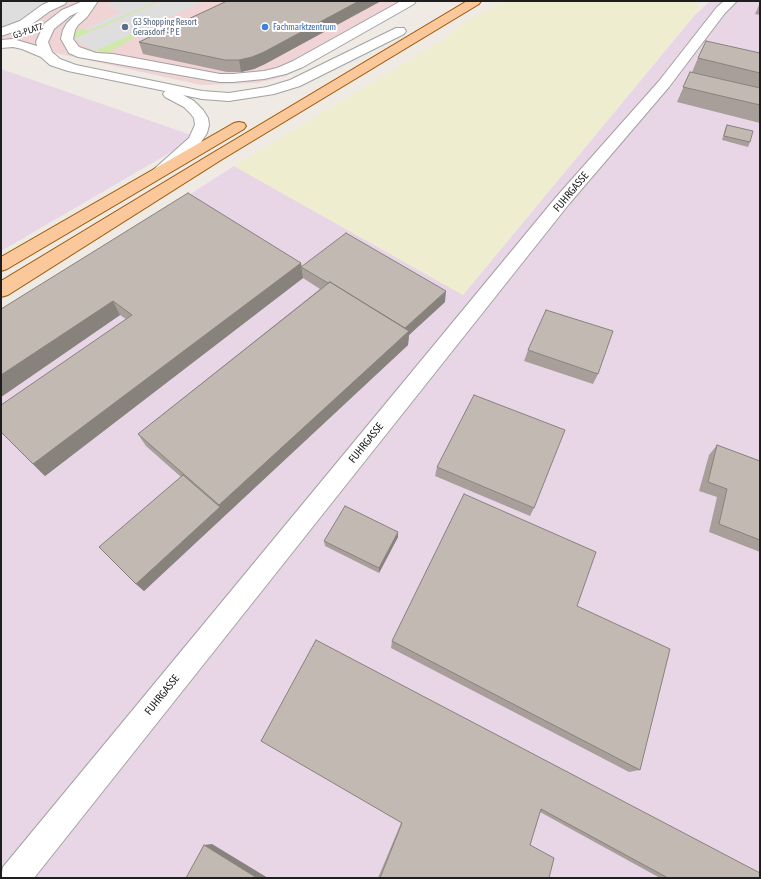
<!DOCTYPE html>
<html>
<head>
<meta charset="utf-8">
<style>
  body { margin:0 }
  #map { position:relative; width:761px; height:879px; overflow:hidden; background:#efeae4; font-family:"Asap Condensed",sans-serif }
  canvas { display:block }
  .frame { position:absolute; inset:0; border:2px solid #1e1e1e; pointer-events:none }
</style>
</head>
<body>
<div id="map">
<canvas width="761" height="879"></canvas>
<div class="frame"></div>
</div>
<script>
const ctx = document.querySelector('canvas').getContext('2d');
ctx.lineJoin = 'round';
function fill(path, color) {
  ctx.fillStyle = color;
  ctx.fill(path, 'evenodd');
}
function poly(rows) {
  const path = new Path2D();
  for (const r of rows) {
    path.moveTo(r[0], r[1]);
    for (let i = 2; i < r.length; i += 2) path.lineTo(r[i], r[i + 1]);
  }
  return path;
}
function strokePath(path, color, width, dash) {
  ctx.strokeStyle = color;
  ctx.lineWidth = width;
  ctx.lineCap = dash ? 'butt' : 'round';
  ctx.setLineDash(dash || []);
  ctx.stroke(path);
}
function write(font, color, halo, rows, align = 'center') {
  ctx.font = font + ' "Asap Condensed",sans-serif';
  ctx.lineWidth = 4;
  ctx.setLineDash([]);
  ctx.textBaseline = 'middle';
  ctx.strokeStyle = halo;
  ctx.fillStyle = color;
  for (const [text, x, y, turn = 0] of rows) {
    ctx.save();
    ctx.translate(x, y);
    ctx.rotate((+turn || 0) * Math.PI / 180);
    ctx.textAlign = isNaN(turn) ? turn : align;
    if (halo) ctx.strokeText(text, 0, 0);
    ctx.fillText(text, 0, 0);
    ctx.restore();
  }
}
const commercial = poly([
  [1,1,418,1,286,76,257,83,201,85,1,41]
]);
const industrial = poly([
  [710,1,760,1,760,878,1,878,1,316,234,166,463,295,695,15],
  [1,69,197,137,1,251]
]);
const farmland = poly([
  [504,1,690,1,696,3,699,9,463,295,234,166,444,39,465,22]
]);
const grass = poly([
  [152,3,154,4,74,39,74,32,83,28,88,31],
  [175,14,106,54,86,50,88,48,95,51]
]);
const parking = poly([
  [1,1,55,1,27,18,1,29],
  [115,1,157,1,88,31,84,29,121,12,106,5],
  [161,1,204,1,95,51,74,39]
]);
const minor = poly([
  [51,1,67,1,65,4,50,11,28,27,1,36,1,28,20,21,42,5,51,1],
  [83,1,98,1,87,17,78,25,75,30,73,39,79,47,96,53,113,54,220,74,233,74,264,71,277,68,293,61,401,1,416,1,414,4,303,67,286,74,264,79,233,82,220,82,78,57,69,53,61,39,63,30,67,23,78,12,70,16,54,29,48,42,52,52,60,59,76,65,202,91,229,93,267,87,290,80,396,28,404,28,406,31,404,34,300,86,274,94,229,101,202,99,183,95,194,101,203,110,208,118,209,125,207,133,200,144,187,157,167,173,161,175,155,173,153,170,189,138,195,125,194,118,190,113,184,107,165,97,163,94,165,91,68,71,50,65,41,57,22,49,13,47,1,48,1,40,13,39,37,46,36,42,44,24,62,10,83,1],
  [724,1,737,1,725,13,669,87,569,204,34,878,1,878,3,867,557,196,659,81,717,7,724,1]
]);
const major = poly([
  [467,1,481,1,479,4,221,160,8,295,1,297,1,281,211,154,467,1],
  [239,122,244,123,246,126,244,129,7,269,1,271,1,257,234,123,239,122]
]);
const wall = poly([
  [227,1,381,1,265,64,254,69,241,72,227,72,143,54,139,42],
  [760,3,760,15,755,14],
  [760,53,760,123,677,102,690,72,692,72,698,58],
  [727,125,750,142,748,147,722,140,725,129],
  [301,263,303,278,45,476,1,432,126,319,120,315,1,397,1,309],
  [301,267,445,302,409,335,408,345,144,591,136,584,181,477,146,446,138,434,320,289,303,278],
  [528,350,598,374,593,384,524,361],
  [717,445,760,461,760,552,709,532,717,497,699,491,709,455],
  [437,467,534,508,530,516,435,476],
  [398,532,398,537,379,573,325,546,324,541],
  [577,606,640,770,629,772,391,648,392,641],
  [316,640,760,878,660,878,540,812,530,845,549,878,378,878,401,823]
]);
const shadedWall = poly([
  [359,1,381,1,265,64,254,69,241,72,239,60],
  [301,263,303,278,45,476,33,464],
  [446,291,445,302,409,335,408,345,144,591,136,584,220,507,219,505,403,330],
  [113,301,120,315,1,397,1,375],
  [398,532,398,537,379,573,379,568],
  [212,844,268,878,257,878,204,845],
  [47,877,49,878,40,878]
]);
const building = poly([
  [227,1,359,1,264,52,252,57,239,60,225,60,139,42,227,1],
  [706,41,760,53,760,73,698,58,706,41],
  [690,72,760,88,760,105,683,87,690,72],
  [727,125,753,131,750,142,724,136,727,125],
  [188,193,301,263,33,464,1,432,1,405,132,315,113,301,1,375,1,309,188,193],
  [346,233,446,291,405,328,330,282,328,283,301,267,346,233],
  [330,282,409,331,219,505,138,434,330,282],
  [546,310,613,331,598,374,528,350,546,310],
  [474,395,565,430,534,508,437,467,474,395],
  [717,445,760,461,760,540,719,524,727,489,708,482,717,445],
  [183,475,220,507,136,584,99,547,183,475],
  [464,494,596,552,577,606,670,649,640,770,392,641,464,494],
  [345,506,398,532,379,568,324,541,345,506],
  [316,640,760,873,760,878,668,878,541,809,530,845,554,858,549,878,380,878,402,823,261,741,316,640],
  [204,845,257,878,186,878,204,845]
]);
const markers = [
  [125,27,4,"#5c6f8a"],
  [265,27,4,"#3f7fe0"]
];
const farServicenames = [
  ["G3 Shopping Resort",133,22],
  ["Gerasdorf - P E",133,32]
];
const farShopnames = [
  ["Fachmarktzentrum",273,27]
];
const farStreetnames = [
  ["G3-PLATZ",28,31,-19]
];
const streetNames = [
  ["FUHRGASSE",571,192,-50],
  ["FUHRGASSE",366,443,-51],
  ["FUHRGASSE",162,695,-51]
];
fill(commercial, '#f0d3d5');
fill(industrial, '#e8d6e6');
fill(farmland, '#eeedcf');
fill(grass, '#cfe9a9');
fill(parking, '#dedede');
strokePath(minor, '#a2a2a2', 2);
strokePath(major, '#975501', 2);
fill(minor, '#fff');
fill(major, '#fbc89c');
fill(wall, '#a89f9a');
fill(shadedWall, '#88827d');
fill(building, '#c3b9b3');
strokePath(building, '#88827d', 1);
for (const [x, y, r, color] of markers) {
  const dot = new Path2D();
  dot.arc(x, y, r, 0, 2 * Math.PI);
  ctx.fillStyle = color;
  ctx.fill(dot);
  strokePath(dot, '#fff', 1.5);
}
write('9px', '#4e5e75', '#fff', farServicenames, 'left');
write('9px', '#366cbe', '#fff', farShopnames, 'left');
write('9px', '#1e1e1e', '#fff', farStreetnames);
write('11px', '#1e1e1e', '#fff', streetNames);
</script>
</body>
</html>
